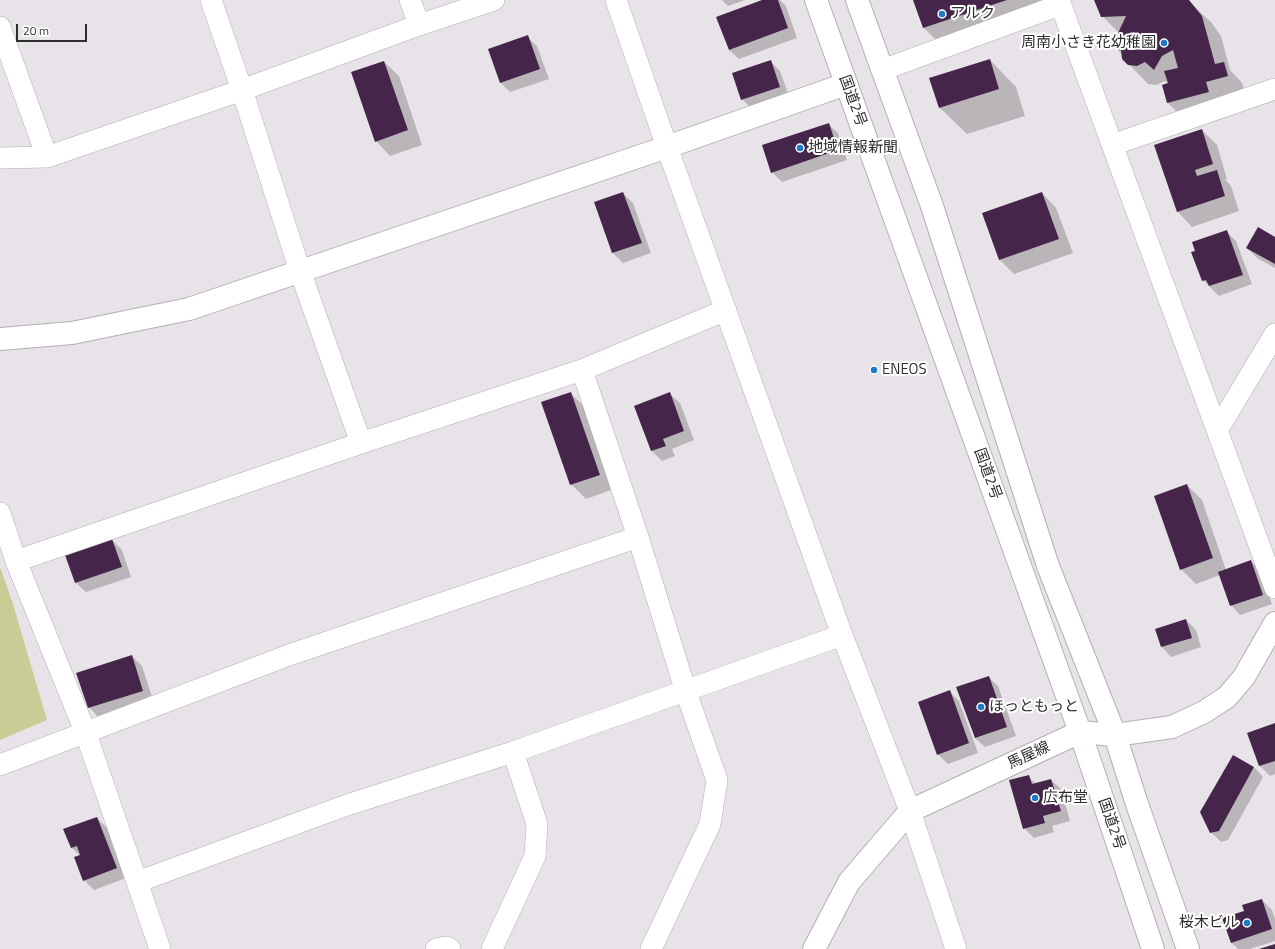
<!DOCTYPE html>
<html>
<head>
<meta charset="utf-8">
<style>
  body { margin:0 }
  #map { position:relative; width:1275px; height:949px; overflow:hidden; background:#e8e3e8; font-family:"Titillium Web",sans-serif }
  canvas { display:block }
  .scale { position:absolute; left:16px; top:24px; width:71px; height:18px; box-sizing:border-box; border:2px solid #2e2d2e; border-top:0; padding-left:5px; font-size:12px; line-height:14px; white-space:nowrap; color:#2e2d2e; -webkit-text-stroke:3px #fff; paint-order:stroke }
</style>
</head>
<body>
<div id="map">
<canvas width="1275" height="949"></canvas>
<div class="scale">20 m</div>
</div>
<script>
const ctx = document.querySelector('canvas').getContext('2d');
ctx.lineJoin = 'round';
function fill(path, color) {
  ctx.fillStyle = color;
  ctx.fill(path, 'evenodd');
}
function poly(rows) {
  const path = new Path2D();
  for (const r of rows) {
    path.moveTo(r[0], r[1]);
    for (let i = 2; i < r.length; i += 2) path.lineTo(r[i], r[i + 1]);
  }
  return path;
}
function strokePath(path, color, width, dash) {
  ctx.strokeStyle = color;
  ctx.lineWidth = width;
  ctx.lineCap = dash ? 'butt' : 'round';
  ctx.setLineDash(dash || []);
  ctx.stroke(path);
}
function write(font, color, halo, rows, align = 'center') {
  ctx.font = font + ' "Titillium Web","Noto Sans JP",sans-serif';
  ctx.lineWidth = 4;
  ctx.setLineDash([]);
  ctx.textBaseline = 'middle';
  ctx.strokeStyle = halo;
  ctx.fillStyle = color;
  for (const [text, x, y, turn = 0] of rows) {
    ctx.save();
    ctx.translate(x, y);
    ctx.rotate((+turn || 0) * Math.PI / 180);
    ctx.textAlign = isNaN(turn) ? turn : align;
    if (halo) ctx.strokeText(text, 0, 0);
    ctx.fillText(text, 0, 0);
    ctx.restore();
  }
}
const green = poly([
  [0,567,12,601,47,720,0,740]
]);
const shadow = poly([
  [722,0,745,0,728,6],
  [765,0,780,0,786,6,797,38,739,59,729,50],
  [914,0,1069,0,943,47,924,28],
  [1095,0,1187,0,1211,22,1221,36,1230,70,1242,83,1246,95,1187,122,1168,103,1163,85,1169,84,1165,81,1156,85,1148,84,1123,58,1123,55,1113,46,1119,33,1102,16],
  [527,37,537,46,549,79,510,92,500,82],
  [990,60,1016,87,1025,116,967,134,940,108,931,79],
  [770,61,780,71,789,96,752,109,742,99],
  [384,62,399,76,422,145,390,156,376,141],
  [828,124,838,133,847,160,782,182,772,172],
  [1202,130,1217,145,1227,179,1225,179,1231,186,1239,211,1192,227,1178,212,1156,145],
  [623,193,633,203,651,253,623,263,613,253,595,203],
  [1042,193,1056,208,1073,253,1014,274,999,259],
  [1226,231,1236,241,1252,284,1219,296,1203,280],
  [1275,238,1275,268,1257,258,1247,248],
  [570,393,585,407,614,489,586,499,571,484],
  [670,394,680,403,694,440,672,449,675,456,662,461,652,451,635,406],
  [1187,485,1202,500,1226,570,1251,561,1260,571,1272,604,1240,615,1231,605,1220,575,1196,584,1181,569],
  [112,540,122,550,131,577,86,592,76,583],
  [1186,620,1196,630,1201,647,1171,657,1162,647,1156,630],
  [132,656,142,666,153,700,98,717,89,707],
  [988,677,998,686,1016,736,985,747,975,738],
  [950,692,959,701,978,753,948,764,938,754],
  [1275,724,1275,774,1270,776,1260,766],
  [1254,767,1263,777,1228,840,1221,842,1211,832],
  [1028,776,1036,784,1051,780,1061,789,1070,821,1052,826,1054,832,1034,838,1024,828],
  [97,818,107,828,126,878,94,890,84,880,80,856,72,848],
  [1262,900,1272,910,1275,919,1275,941,1250,949,1238,949,1231,942]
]);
const building = poly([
  [762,0,778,0,788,28,729,50,716,17],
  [913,0,1007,0,923,28],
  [1094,0,1189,0,1202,16,1215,64,1224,62,1228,76,1206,82,1209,92,1167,103,1162,85,1168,83,1164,71,1178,68,1173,50,1162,56,1154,70,1145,62,1137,66,1128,65,1122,59,1121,50,1112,46,1126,16,1101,17],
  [528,35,540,69,500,83,488,49],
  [990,59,999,89,939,108,929,78],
  [771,60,780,87,741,100,732,73],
  [384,61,408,130,375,142,351,72],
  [829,123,838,150,771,173,762,145],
  [1202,129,1213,164,1195,170,1197,176,1217,170,1225,196,1177,212,1154,145],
  [623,192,642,243,612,253,594,202],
  [1042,192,1059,239,999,260,982,213],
  [1258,227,1275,237,1275,264,1246,248],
  [1227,230,1243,275,1209,286,1206,280,1202,281,1191,252,1195,251,1192,242],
  [571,392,600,475,570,485,541,402],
  [670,392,684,431,663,439,666,446,651,451,634,406],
  [1187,484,1213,558,1180,570,1154,496],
  [112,539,122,567,75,583,65,555],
  [1251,560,1263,595,1230,606,1218,572],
  [1186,619,1192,638,1161,647,1155,629],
  [132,655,143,691,88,708,76,673],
  [989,676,1007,727,975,738,956,687],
  [950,690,969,743,937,755,918,702],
  [1275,723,1275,761,1259,766,1247,733],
  [1233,755,1254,767,1219,831,1210,833,1200,812],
  [1029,775,1032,784,1051,779,1061,811,1043,816,1045,823,1023,829,1009,780],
  [97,817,117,868,83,881,74,857,80,855,77,846,71,848,63,829],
  [1262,899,1272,929,1231,943,1222,918,1244,911,1242,905],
  [1275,944,1275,949,1259,949]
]);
const street = poly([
  [211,0,242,90,300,271,361,443],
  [410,0,419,25],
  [616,0,667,147,842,635,910,811,956,949],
  [1059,0,1275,588],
  [0,27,47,157],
  [882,70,1060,5],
  [1112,145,1275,89],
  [0,158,47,157,242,90,419,25,494,0],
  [582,370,638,537,686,692,717,780,710,824,651,949],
  [1218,429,1275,334],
  [0,513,16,561,86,734,160,949],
  [16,561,361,443,582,370,726,310],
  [0,765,289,655,638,537],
  [137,882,347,805,513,752,842,635],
  [436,949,446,947,450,949],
  [492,949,535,856,537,824,513,752]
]);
const secondary = poly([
  [0,339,72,333,189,309,667,147,846,84],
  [814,949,849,882,910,811,1080,732,1115,735,1172,727,1204,712,1227,697,1244,677,1275,623]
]);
const highway = poly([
  [816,0,1080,732,1153,949],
  [857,0,932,206,1048,566,1115,735,1137,804,1188,949]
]);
const markers = [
  [942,14,4,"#1e7bc8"],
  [1164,43,4,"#1e7bc8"],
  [800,148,4,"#1e7bc8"],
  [874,370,4,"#1e7bc8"],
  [981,707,4,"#1e7bc8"],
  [1035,798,4,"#1e7bc8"],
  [1247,923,4,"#1e7bc8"]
];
const poiNames = [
  ["アルク",950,14],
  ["周南小さき花幼稚園",1156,43,"right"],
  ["地域情報新聞",808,148],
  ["ENEOS",882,370],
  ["ほっともっと",989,707],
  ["広布堂",1043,798],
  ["桜木ビル",1239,923,"right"]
];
const streetNames = [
  ["国道2号",852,101,70],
  ["国道2号",987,474,70],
  ["馬屋線",1029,756,-25],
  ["国道2号",1111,824,71]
];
fill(green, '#c7cd95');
fill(shadow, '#0003');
fill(building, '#46254a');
strokePath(street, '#b3afb3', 22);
strokePath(secondary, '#b3afb3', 24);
strokePath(highway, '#b3afb3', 24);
strokePath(street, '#fff', 21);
strokePath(secondary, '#fff', 22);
strokePath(highway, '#fff', 22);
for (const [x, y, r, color] of markers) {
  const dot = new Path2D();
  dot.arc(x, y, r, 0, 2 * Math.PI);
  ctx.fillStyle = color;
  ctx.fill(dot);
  strokePath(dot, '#fff', 1.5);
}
write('15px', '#2e2d2e', '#fff', poiNames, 'left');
write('15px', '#2e2d2e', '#fff', streetNames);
</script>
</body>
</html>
